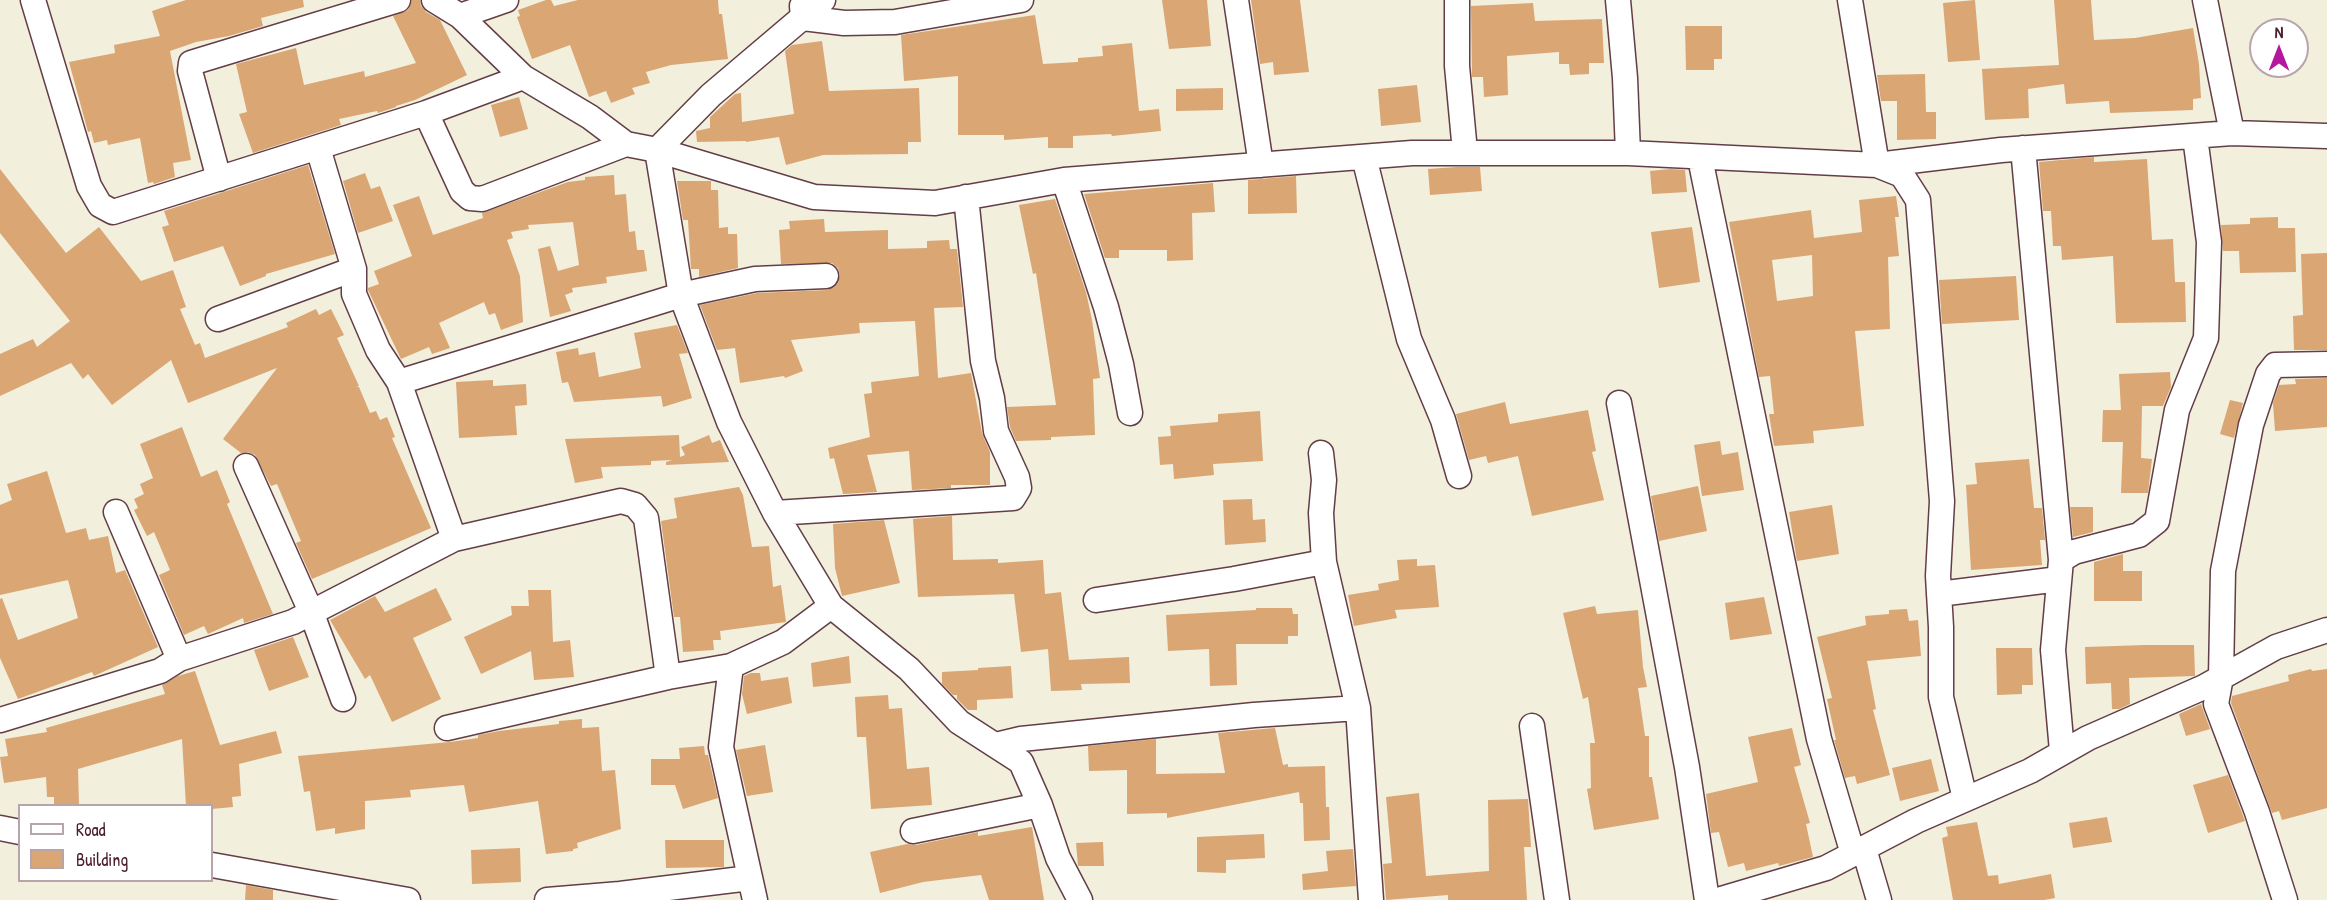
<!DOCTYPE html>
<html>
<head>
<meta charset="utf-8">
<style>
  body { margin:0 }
  #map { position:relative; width:2327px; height:900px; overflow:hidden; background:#f2efdd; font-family:"Patrick Hand",sans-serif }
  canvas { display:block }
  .legend { position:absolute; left:18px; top:804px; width:195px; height:78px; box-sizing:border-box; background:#fff; border:2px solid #b7a5aa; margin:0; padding:8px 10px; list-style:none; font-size:18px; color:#4a1f2b }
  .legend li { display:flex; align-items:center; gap:12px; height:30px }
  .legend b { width:30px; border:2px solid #b7a5aa }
  .north { position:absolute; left:2249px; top:18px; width:60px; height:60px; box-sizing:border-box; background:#fff; border:2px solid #b7a5aa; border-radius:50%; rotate:0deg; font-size:16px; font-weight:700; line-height:24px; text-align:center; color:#4a1f2b }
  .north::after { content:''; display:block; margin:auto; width:21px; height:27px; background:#b5179e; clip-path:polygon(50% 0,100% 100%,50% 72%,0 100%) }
</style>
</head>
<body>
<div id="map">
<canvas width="2327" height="900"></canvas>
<ul class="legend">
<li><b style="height:8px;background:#fff"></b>Road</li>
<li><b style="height:16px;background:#d9a674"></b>Building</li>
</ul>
<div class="north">N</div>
</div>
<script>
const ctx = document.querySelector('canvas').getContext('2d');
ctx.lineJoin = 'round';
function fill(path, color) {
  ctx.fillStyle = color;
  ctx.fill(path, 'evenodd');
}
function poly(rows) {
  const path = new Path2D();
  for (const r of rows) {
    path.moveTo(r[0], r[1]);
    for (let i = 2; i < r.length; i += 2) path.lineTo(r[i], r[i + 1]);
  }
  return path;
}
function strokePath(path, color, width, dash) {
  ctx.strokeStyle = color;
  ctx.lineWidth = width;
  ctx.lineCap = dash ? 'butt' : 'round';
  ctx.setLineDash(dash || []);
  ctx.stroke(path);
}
const building = poly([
  [186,0,303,0,304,7,261,18,263,26,229,36,196,42,170,51,191,160,173,163,175,177,154,184,153,182,148,183,140,138,108,145,107,140,94,143,91,131,88,132,69,62,115,53,114,45,160,36,152,11],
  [412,0,420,0,421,6,426,12,440,20,467,75,415,100,396,106,396,107,378,113,377,111,339,119,341,125,253,153,239,114,247,112,236,64,296,48,304,85,364,71,365,77,416,63,393,16,408,10],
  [546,0,551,0,554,6,578,0,718,0,719,14,722,14,728,59,671,65,646,72,650,83,632,88,635,94,611,103,606,91,589,97,570,45,532,59,517,17,520,16,518,10],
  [1162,0,1207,0,1211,46,1169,49],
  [1251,0,1300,0,1309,72,1274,75,1273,62,1260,64],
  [1975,0,1980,60,1948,62,1943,3],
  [2054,0,2091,0,2094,40,2135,38,2193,28,2199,64,2201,98,2193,99,2193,110,2110,113,2109,101,2066,104,2064,84,2028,89,2029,118,1985,120,1982,69,2059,65],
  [1533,3,1535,21,1602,19,1604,63,1589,63,1589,74,1570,75,1569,64,1559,64,1559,52,1507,56,1508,95,1484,97,1483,77,1472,77,1471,6],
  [1035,15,1043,64,1078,62,1078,58,1103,56,1102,46,1132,43,1139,111,1159,109,1161,131,1112,136,1111,134,1073,136,1073,148,1048,148,1048,137,1004,140,1004,135,958,135,958,76,904,81,901,35],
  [1685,26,1722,26,1722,59,1714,59,1714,70,1686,70],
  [822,41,829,91,919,88,921,142,908,142,908,154,823,155,786,165,779,137,746,142,746,141,697,142,696,131,710,128,710,117,735,94,741,93,742,122,794,114,785,51,792,45],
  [1925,74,1926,112,1936,112,1936,139,1897,140,1897,101,1881,101,1877,75],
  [1417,85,1421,122,1381,126,1378,89],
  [1223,88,1223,110,1176,111,1176,89],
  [519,97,528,129,500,137,491,105],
  [2094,157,2094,162,2147,159,2152,240,2173,239,2175,282,2185,282,2186,322,2116,323,2113,256,2062,260,2061,246,2053,246,2051,211,2043,211,2039,162],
  [308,165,335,254,266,274,266,276,240,286,223,246,174,262,162,227,169,225,164,211],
  [1457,167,1480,167,1482,191,1430,195,1428,169],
  [0,169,66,253,99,227,141,281,173,270,186,307,180,309,195,345,200,343,205,358,288,327,286,323,316,309,319,315,331,309,344,335,337,338,359,386,356,387,359,387,370,413,376,411,380,420,387,417,395,437,392,438,431,528,312,579,296,543,301,541,277,484,271,486,255,455,248,452,241,453,223,439,277,368,188,403,171,360,112,405,88,374,83,379,71,363,0,396,0,354,33,339,37,347,70,321,0,233],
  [1671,169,1685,170,1687,192,1652,194,1650,171],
  [365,173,371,189,380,186,393,221,358,233,343,181],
  [614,175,615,195,626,194,629,232,635,231,637,250,644,250,647,271,606,277,607,283,572,288,573,292,565,295,571,311,550,317,538,249,550,246,558,271,579,265,573,222,528,225,529,229,511,232,513,238,507,240,520,276,523,322,501,330,495,313,489,315,484,302,439,323,450,348,432,354,429,347,401,359,368,290,368,288,379,284,374,271,412,256,393,205,419,196,433,235,483,218,482,213,568,182,585,180,585,177],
  [1296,176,1297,213,1248,214,1248,180],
  [677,181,711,181,711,190,718,190,719,228,728,227,728,234,737,234,738,268,699,277,699,269,691,269,688,220,683,220],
  [1213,183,1215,212,1192,213,1193,260,1167,261,1167,250,1119,250,1119,258,1105,258,1084,194],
  [1896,196,1899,217,1895,217,1899,256,1888,257,1890,329,1855,331,1864,426,1813,431,1814,443,1774,446,1769,414,1774,414,1770,376,1759,377,1729,222,1811,210,1814,238,1862,232,1859,200],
  [1812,255,1813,296,1777,301,1772,260],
  [1055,199,1086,292,1092,320,1100,378,1093,379,1095,435,1051,437,1051,440,1016,441,1010,427,1007,407,1056,405,1036,273,1033,274,1019,205],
  [2278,217,2278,228,2295,228,2296,272,2240,273,2239,251,2223,251,2221,225,2250,224,2250,218],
  [824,219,825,232,888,230,888,249,927,248,927,241,949,240,950,249,957,249,963,307,934,308,938,378,971,373,982,433,990,452,990,485,951,485,951,488,912,490,909,451,867,455,877,492,843,494,834,458,830,459,828,448,870,437,864,394,872,393,871,382,919,376,915,321,859,323,860,333,791,340,803,371,785,378,784,376,740,383,735,348,717,350,700,305,757,293,827,290,833,288,838,283,840,275,838,268,832,263,781,264,779,230,790,229,789,221],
  [1692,227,1700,282,1659,288,1651,232],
  [2327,253,2327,350,2294,350,2293,316,2303,315,2301,254],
  [2016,276,2019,320,1942,324,1939,280],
  [677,325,688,353,679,354,692,398,663,407,661,396,574,402,568,382,562,383,556,352,578,348,579,355,595,352,599,377,641,368,634,333],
  [2170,372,2171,387,2163,406,2142,406,2141,458,2152,459,2148,493,2121,493,2123,442,2102,442,2103,410,2121,410,2119,374],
  [2327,378,2327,427,2275,431,2273,403,2279,385,2296,384,2295,379],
  [493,380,493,386,526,384,527,405,515,406,517,435,459,438,456,382],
  [2230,400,2243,403,2234,438,2220,434],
  [1505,402,1510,424,1588,410,1596,451,1592,452,1604,500,1532,516,1518,456,1488,463,1486,456,1469,460,1456,414],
  [1260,411,1263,461,1213,464,1214,475,1174,479,1173,464,1160,465,1158,437,1171,436,1170,426,1218,422,1218,414],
  [182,427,201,477,217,470,230,502,227,504,273,614,244,623,243,618,208,634,204,626,184,635,159,575,170,570,154,532,147,536,134,510,138,508,134,499,144,494,140,484,153,478,140,444],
  [679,435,680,457,685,455,681,447,709,435,712,443,720,440,729,462,666,465,666,462,672,460,651,461,651,465,601,467,603,478,575,483,565,439],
  [1720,441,1722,455,1738,452,1744,490,1702,496,1694,445],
  [2029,459,2034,508,2042,508,2045,540,2040,540,2042,565,1971,570,1966,485,1977,484,1975,463],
  [47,471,66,533,86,528,89,540,108,536,116,573,125,570,158,647,94,676,92,672,18,699,0,658,0,599,2,598,18,640,78,618,68,580,0,595,0,505,12,500,7,484],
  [1698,486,1707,531,1659,541,1651,496],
  [739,487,743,495,752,547,769,546,773,587,781,585,786,622,720,631,721,640,713,640,714,650,683,652,680,617,674,617,661,521,677,518,674,498],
  [1252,499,1253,520,1265,519,1266,542,1225,545,1223,500],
  [1832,505,1839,554,1797,561,1789,512],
  [2070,507,2093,507,2093,532,2073,537],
  [952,516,953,560,998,559,998,563,1043,560,1045,594,1061,592,1069,660,1129,657,1130,683,1081,684,1082,690,1051,691,1048,649,1021,652,1014,594,918,597,913,519],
  [884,520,900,583,842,596,835,568,833,524],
  [2123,554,2123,571,2142,571,2142,601,2094,601,2094,562],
  [1417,559,1417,566,1435,565,1439,607,1395,610,1397,618,1354,626,1348,595,1379,590,1378,584,1399,580,1397,560],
  [436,588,452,620,413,638,441,699,392,722,370,675,365,679,330,620,375,596,385,612],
  [528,590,551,590,553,642,570,640,574,677,534,680,531,651,481,674,464,637,512,615,511,606,529,606],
  [1764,597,1772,634,1730,640,1725,603],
  [1595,606,1597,614,1638,610,1643,667,1647,687,1638,688,1645,736,1649,736,1649,777,1652,777,1659,819,1594,830,1587,789,1591,788,1590,743,1595,743,1588,697,1583,699,1563,613],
  [1256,608,1292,608,1293,614,1298,614,1298,636,1288,636,1288,644,1236,644,1237,685,1210,686,1209,649,1168,651,1166,615,1256,610],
  [1907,609,1909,621,1918,620,1921,656,1867,661,1876,709,1873,710,1890,775,1857,784,1855,776,1845,778,1834,740,1836,740,1827,699,1832,698,1817,637,1866,625,1865,616,1889,614,1889,610],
  [293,637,309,677,269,691,254,650],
  [2145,645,2194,645,2195,676,2129,678,2130,704,2119,709,2112,709,2111,683,2086,684,2085,647],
  [1996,648,2032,648,2033,685,2022,685,2022,694,1997,695],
  [849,656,851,683,813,687,811,663],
  [1011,666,1013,698,977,700,977,710,968,710,957,699,957,695,953,695,942,684,942,672,978,670,978,668],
  [2311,669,2312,671,2327,669,2327,808,2282,820,2279,811,2272,813,2231,703,2232,696,2289,681,2288,675],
  [195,671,220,745,276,731,282,753,239,764,241,796,232,797,233,807,212,809,212,806,186,806,182,739,78,769,79,806,54,806,54,797,47,797,46,777,4,783,0,757,8,756,5,739,47,732,46,728,165,694,162,685,178,676],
  [751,673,760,673,761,681,788,677,792,703,747,714,742,694,744,676],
  [888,695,889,709,902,708,907,769,929,767,932,805,871,809,866,737,857,737,855,697],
  [2201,704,2210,729,2186,736,2179,714],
  [582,719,582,728,599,727,602,771,615,770,621,829,577,843,578,848,573,849,573,851,546,854,538,801,469,812,464,785,410,790,411,797,365,801,365,829,335,834,335,828,316,831,310,791,304,792,298,756,450,742,478,738,478,735,499,731,559,724,559,721],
  [1275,728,1283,765,1288,764,1288,767,1325,766,1326,807,1329,807,1330,840,1304,841,1303,803,1300,803,1299,792,1167,818,1167,813,1127,814,1127,770,1089,771,1088,746,1156,739,1156,774,1225,773,1218,733],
  [1792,728,1801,765,1794,767,1810,823,1806,824,1813,857,1779,866,1778,863,1746,871,1744,863,1728,867,1719,832,1711,833,1706,794,1758,782,1748,737],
  [765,745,773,792,747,796,736,750],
  [704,746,705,755,708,755,718,798,683,809,675,785,651,785,651,759,680,759,679,748],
  [1931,759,1939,791,1900,801,1892,768],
  [2228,775,2245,821,2208,833,2193,785],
  [1419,793,1426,876,1489,871,1488,800,1528,799,1531,847,1524,847,1527,900,1448,900,1448,895,1386,900,1383,864,1392,863,1386,797],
  [2107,817,2112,842,2073,848,2069,823],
  [1977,822,1988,876,1998,875,1999,884,2051,874,2055,898,2044,900,1953,900,1942,838,1948,836,1946,827],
  [1032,827,1044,900,989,900,981,875,923,882,880,893,870,852,907,844,916,845,978,832,978,836],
  [1264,834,1265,858,1226,860,1226,873,1197,872,1197,837],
  [665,840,724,840,724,867,666,868],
  [1103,842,1104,866,1078,866,1076,843],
  [520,848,521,882,472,884,471,850],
  [1353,849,1356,886,1303,890,1302,874,1328,871,1326,851],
  [246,885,273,890,273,900,245,900]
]);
const minor = poly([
  [33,0,89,186,100,205,113,212,426,113,523,77],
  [434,0,460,16,523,77,590,117,626,144,657,150,814,197,935,203,1064,180,1412,153,1628,153,1877,165,2001,150,2232,133,2327,136],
  [823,0,711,95,657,150,681,295,729,422,775,513,831,606,909,669,959,722,1021,762,1040,805,1058,858,1080,900],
  [1236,0,1261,165],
  [1457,0,1457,66,1465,152],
  [1618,0,1625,78,1628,153],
  [1850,0,1877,165,1902,175,1918,200,1942,501,1938,576,1941,627,1941,697,1965,799],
  [2205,0,2232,133],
  [802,6,803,18,844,23,895,22,1021,0],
  [460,16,506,0],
  [426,113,462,191,470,198,482,199,626,144],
  [318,148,354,269,354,294,378,350,399,382],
  [2023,148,2061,560],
  [1364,157,1409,339,1443,420,1459,476],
  [1700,158,1819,739,1853,854],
  [219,179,190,71,191,63,398,0],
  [1064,180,1106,307,1121,364,1130,413],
  [218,319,354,269],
  [1619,403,1687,767,1707,900],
  [1321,453,1324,480,1321,513,1324,562,1358,708,1371,900],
  [246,466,312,614,343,699],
  [116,512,179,659],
  [775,513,1013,498,1019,488,1017,477,996,431,992,398,983,361,966,197],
  [454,539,621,501,635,505,646,518,668,677],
  [1939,594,2059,579],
  [1096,600,1234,579,1324,562],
  [0,720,160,671,179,659,293,622,454,539,399,382,681,295,755,279,826,276],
  [1532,726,1557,900],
  [447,728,668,677,731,666],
  [996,745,1021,739,1254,715,1358,708],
  [2062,751,2053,650,2061,560,2074,552,2139,535,2157,521,2177,410,2206,338,2209,242,2195,137],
  [0,828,20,832],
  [913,831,1040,805],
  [1864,849,1879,900],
  [212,865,408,900],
  [547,900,620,894,750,878],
  [755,900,721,747,731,666,783,642,831,606],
  [1718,900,1826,868,1916,821,2030,771,2088,738,2204,687,2276,647,2327,630],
  [2285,900,2257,812,2216,704,2221,677,2223,571,2251,425,2268,374,2275,365,2327,364]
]);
fill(building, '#d9a674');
strokePath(minor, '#633e46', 27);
strokePath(minor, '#fff', 24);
</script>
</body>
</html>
